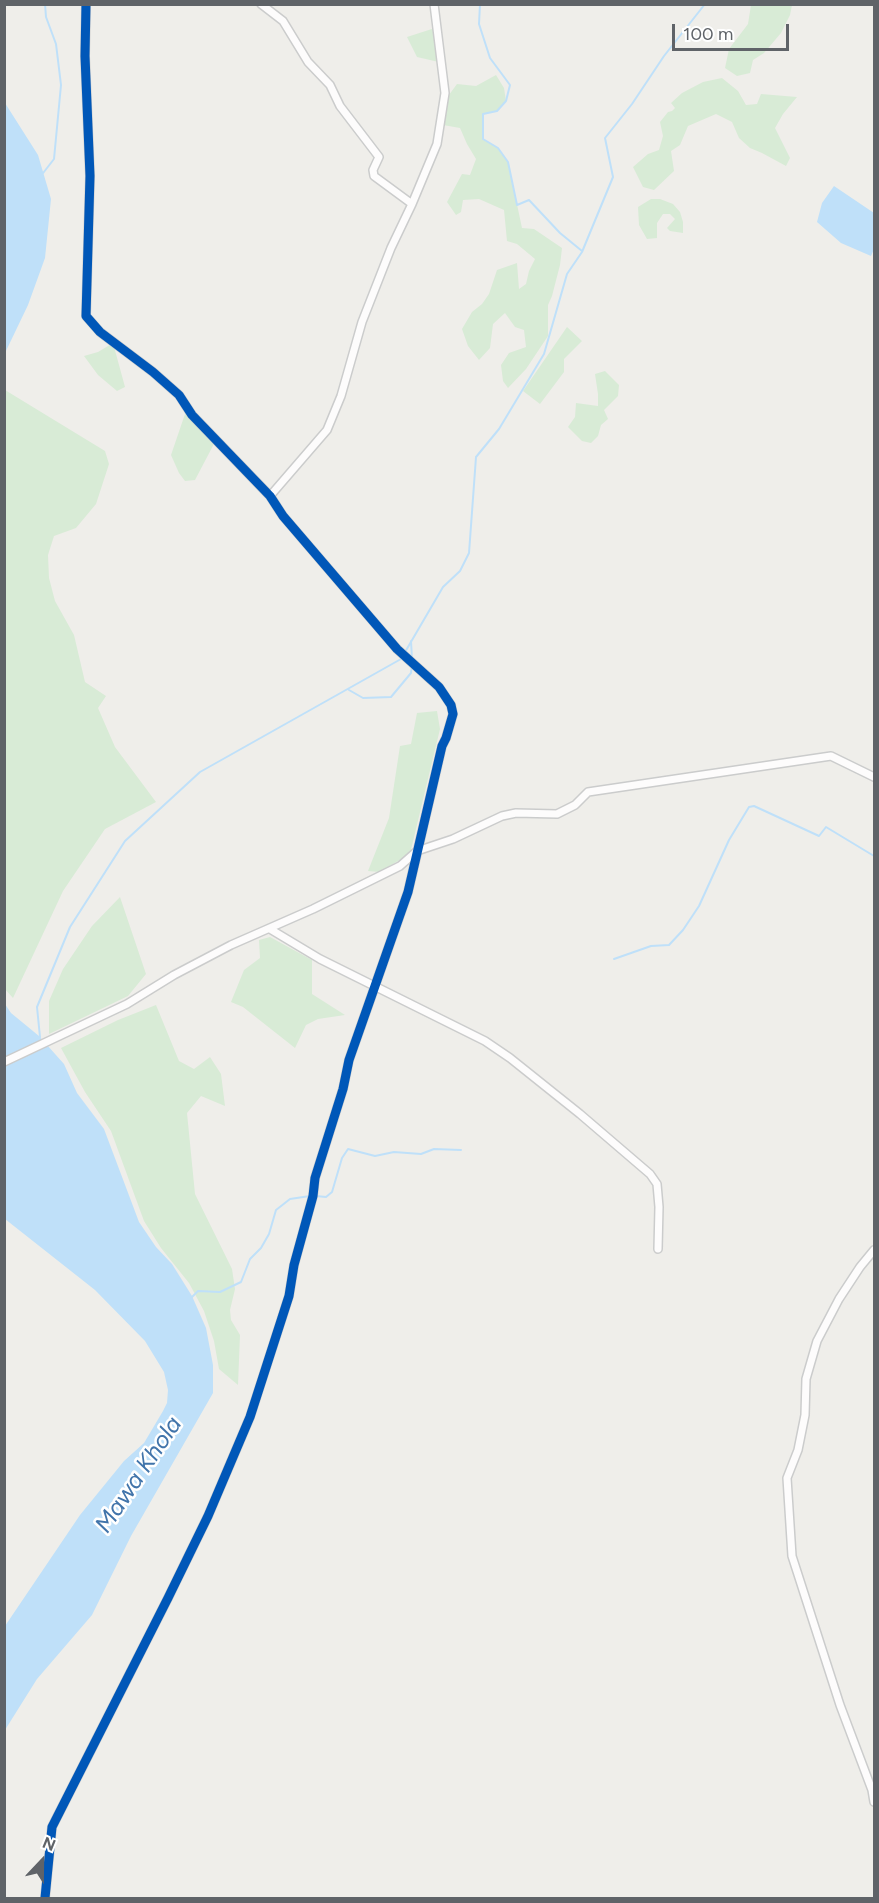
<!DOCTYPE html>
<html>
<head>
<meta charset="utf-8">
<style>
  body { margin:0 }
  #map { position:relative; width:879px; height:1903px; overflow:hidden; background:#efeeea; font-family:Figtree,sans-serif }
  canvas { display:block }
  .frame { position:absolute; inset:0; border:6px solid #5f6368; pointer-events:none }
  .north { position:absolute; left:12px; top:1831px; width:60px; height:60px; -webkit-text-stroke:4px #fff; paint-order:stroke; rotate:22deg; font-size:16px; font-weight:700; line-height:24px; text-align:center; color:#5f6368 }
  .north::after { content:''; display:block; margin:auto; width:21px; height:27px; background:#5f6368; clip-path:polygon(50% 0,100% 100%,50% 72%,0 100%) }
  .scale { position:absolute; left:672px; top:24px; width:117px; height:27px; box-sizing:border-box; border:3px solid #5f6368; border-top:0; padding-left:8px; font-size:18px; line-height:21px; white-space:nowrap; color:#5f6368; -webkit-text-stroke:4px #fff; paint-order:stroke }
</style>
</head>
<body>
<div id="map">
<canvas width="879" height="1903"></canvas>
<div class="frame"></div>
<div class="north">N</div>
<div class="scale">100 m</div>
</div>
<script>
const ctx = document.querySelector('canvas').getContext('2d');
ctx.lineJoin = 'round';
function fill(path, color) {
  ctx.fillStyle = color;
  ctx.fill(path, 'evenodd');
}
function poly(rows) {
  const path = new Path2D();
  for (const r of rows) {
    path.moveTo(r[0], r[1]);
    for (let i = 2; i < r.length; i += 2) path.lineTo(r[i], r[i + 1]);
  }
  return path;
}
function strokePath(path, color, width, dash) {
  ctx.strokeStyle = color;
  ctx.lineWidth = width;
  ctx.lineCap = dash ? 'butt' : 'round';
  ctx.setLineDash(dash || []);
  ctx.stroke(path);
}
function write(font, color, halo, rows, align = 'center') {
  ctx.font = font + ' Figtree,sans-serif';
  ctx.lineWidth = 5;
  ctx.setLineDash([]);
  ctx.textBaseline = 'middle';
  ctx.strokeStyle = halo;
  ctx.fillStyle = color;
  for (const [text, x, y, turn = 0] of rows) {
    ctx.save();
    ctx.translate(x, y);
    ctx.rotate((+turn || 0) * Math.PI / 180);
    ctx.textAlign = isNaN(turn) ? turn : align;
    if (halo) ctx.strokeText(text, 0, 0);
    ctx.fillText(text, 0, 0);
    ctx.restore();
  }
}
const green = poly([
  [751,5,792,5,790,15,781,33,764,53,753,60,750,73,737,76,725,68,729,49,748,24],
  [438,27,443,63,417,57,407,37],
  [496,75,504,88,506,101,497,111,483,114,483,139,498,148,508,162,522,228,534,229,562,248,560,265,552,296,548,305,548,336,526,369,508,388,503,381,501,365,509,353,526,347,524,330,515,327,505,313,493,324,490,348,479,360,468,346,462,329,472,312,482,304,489,294,497,270,517,263,519,289,526,284,529,271,535,259,517,244,507,241,504,210,479,199,463,200,461,212,456,215,447,202,462,174,470,175,476,159,467,144,460,128,443,125,446,99,457,84,476,86],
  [722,78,738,91,746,105,757,104,761,94,797,97,783,114,775,128,790,158,786,166,762,153,750,148,739,138,732,122,716,114,688,126,680,145,671,151,674,171,654,190,643,187,633,167,648,154,659,150,663,136,660,122,668,112,672,111,675,108,671,103,682,93,703,82],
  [651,199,660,199,673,204,680,212,683,222,683,233,670,231,667,228,675,219,670,214,663,214,657,223,657,238,647,239,639,225,638,207],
  [567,327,582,341,564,359,564,372,540,404,523,391],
  [113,343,125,387,117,391,98,375,84,356,98,352],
  [605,371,619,385,618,396,604,410,608,419,601,425,598,436,591,443,582,441,568,427,575,417,576,403,598,406,598,394,595,374],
  [5,390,105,451,109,464,96,504,76,528,54,536,48,555,49,578,55,601,74,635,85,682,106,696,98,708,115,747,156,802,105,829,63,891,13,998,4,988],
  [185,414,192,415,216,440,195,480,185,481,179,473,171,455],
  [437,711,440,729,410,854,379,872,368,871,389,818,400,746,411,744,417,713],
  [120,897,146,974,128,996,49,1034,49,1001,63,969,92,926],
  [270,937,312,960,312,994,345,1015,318,1019,306,1025,295,1048,243,1007,231,1002,244,970,260,958,259,940],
  [156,1005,179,1061,194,1069,210,1057,221,1074,225,1106,201,1096,187,1113,195,1194,232,1269,235,1289,230,1310,231,1320,240,1335,238,1385,219,1369,214,1341,204,1311,189,1283,161,1248,144,1221,111,1131,85,1092,61,1048,118,1020]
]);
const water = poly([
  [5,103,38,155,51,199,45,258,28,305,5,353],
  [834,186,874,213,874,249,871,256,841,243,817,222,822,203],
  [5,1004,11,1013,39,1036,64,1064,77,1093,104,1129,139,1222,156,1247,172,1264,192,1296,206,1328,213,1365,213,1393,131,1536,92,1615,37,1679,5,1730,5,1626,80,1515,124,1461,144,1443,163,1411,167,1403,168,1390,164,1372,145,1341,95,1290,5,1219]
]);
const stream = poly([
  [480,4,479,24,490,58,510,85,506,101,497,111,483,114,483,139,498,148,508,162,517,205,529,200,560,233,582,251],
  [40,177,54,159,61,85,56,44,46,17,45,4],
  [411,641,412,659],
  [349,690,363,698,391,697,411,673,412,664],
  [614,959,651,946,669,945,683,930,699,906,729,840,749,807,754,806,819,836,826,827,874,856],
  [40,1037,37,1007,70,927,125,841,200,772,401,659,443,587,460,571,469,553,476,457,499,429,544,354,567,274,582,252,613,177,605,138,632,104,664,56,705,4],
  [316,1196,326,1197,332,1192,342,1158,348,1149,375,1156,394,1152,421,1154,434,1149,461,1150],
  [192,1297,198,1291,220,1292,241,1282,250,1259,261,1248,269,1234,276,1210,290,1199,310,1196]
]);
const minor = poly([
  [261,4,283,21,308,62,330,85,340,106,379,157,373,170,374,176,412,204],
  [270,496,327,430,341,396,362,322,391,248,412,204,437,144,445,93,434,4],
  [270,929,320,959,485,1041,510,1058,580,1114,650,1174,657,1184,659,1207,658,1249],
  [4,1062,127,1004,174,975,231,945,313,909,400,866,417,851,453,839,502,816,516,813,557,814,575,805,588,792,831,756,874,777],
  [874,1250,860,1267,839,1299,817,1341,806,1379,805,1415,798,1450,787,1478,792,1556,840,1705,872,1790,874,1802],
  [45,1898,52,1827,168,1598,208,1516,250,1417,289,1296,294,1265,313,1196,315,1178,343,1089,349,1060,408,892,442,746,446,738,453,714,451,705,439,687,397,649,283,516,270,496,192,415,179,395,153,372,100,332,86,316,90,176,85,56,86,4]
]);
const cycleway = poly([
  [45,1898,52,1827,168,1598,208,1516,250,1417,289,1296,294,1265,313,1196,315,1178,343,1089,349,1060,408,892,442,746,446,738,453,714,451,705,439,687,397,649,283,516,270,496,192,415,179,395,153,372,100,332,86,316,90,176,85,56,86,4]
]);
const waterNames = [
  ["Mawa Khola",139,1475,-56]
];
fill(green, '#d8ebd6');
fill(water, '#bfe0f9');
strokePath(stream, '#bfe0f9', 2);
strokePath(minor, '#cbcccc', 10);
strokePath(minor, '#fdfcfc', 7);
strokePath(cycleway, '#0057b8', 9);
write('italic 24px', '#4174aa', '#fff', waterNames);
</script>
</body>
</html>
